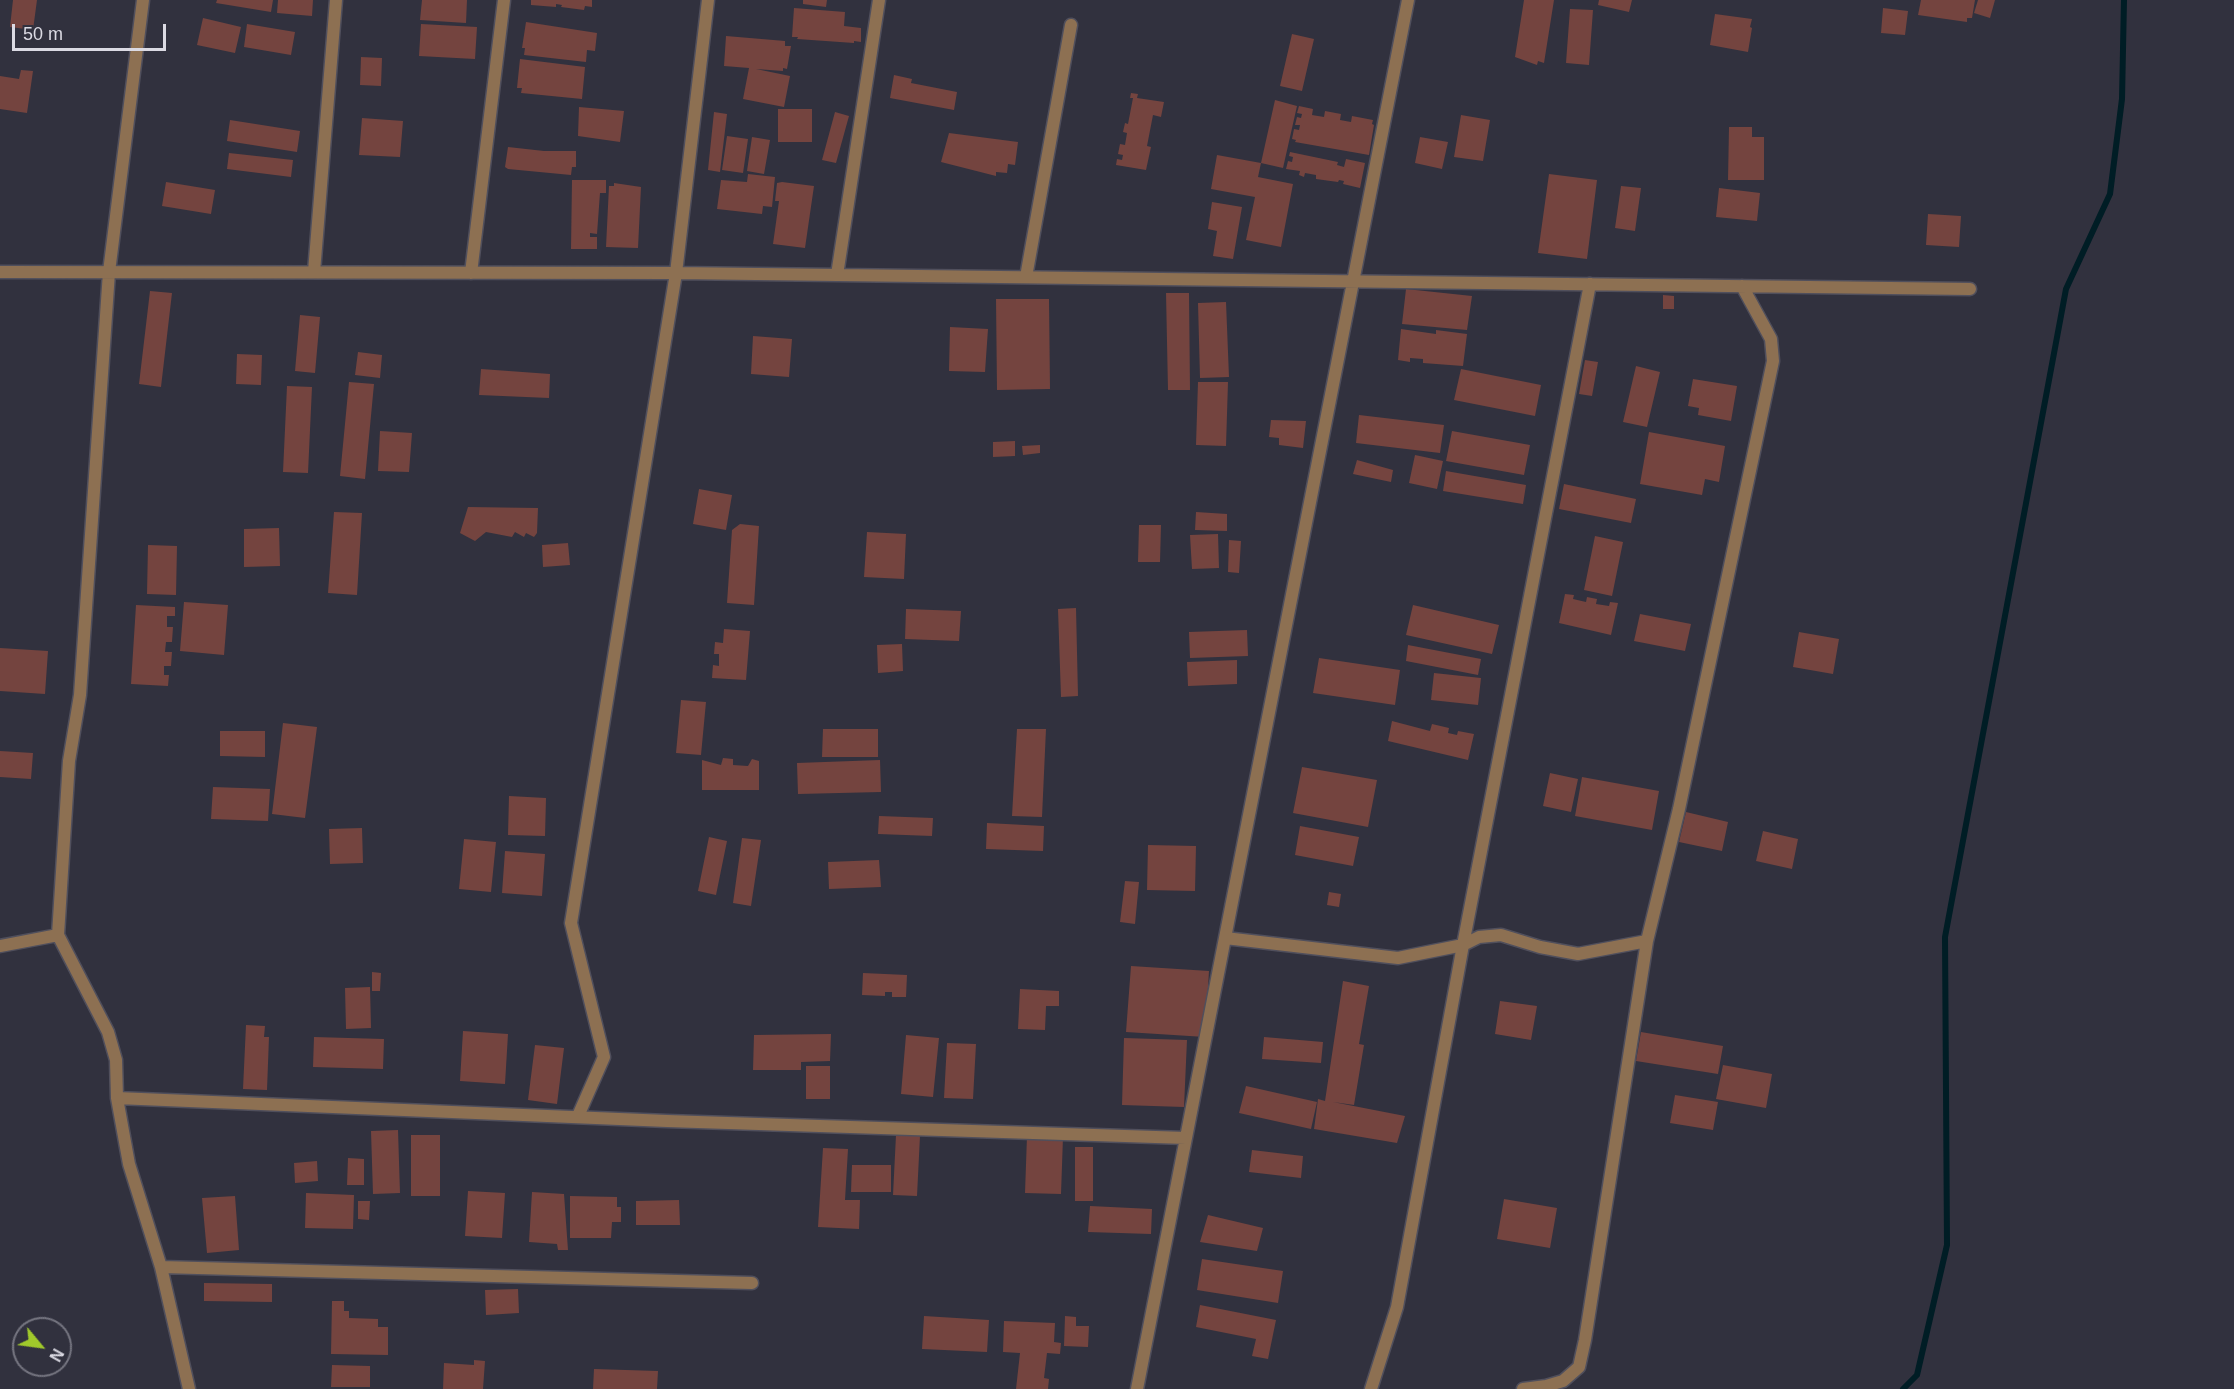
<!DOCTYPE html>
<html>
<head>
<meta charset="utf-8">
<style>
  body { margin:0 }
  #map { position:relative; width:2234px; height:1389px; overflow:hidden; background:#31313e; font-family:Arial,sans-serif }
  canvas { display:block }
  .north { position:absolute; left:12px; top:1317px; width:60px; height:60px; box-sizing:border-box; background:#31313e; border:2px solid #757580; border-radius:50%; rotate:119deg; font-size:16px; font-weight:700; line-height:24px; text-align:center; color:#dbdae3 }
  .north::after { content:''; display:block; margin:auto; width:21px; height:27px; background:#a0c92b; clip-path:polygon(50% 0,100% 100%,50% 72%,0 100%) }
  .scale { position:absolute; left:12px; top:24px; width:154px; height:27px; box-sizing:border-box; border:3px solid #dbdae3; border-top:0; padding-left:8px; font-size:18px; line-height:21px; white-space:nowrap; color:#dbdae3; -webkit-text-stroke:4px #31313e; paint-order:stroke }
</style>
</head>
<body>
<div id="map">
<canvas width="2234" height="1389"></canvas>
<div class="north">N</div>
<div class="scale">50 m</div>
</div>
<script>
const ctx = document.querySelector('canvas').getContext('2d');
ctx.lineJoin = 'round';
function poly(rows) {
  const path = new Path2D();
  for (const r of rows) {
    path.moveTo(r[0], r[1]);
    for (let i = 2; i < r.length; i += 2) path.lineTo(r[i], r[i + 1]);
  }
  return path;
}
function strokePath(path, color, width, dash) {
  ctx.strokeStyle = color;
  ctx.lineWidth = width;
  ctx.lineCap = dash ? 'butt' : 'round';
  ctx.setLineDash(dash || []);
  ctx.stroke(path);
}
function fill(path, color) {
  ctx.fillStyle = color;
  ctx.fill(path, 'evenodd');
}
const stream = poly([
  [1903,1389,1917,1375,1947,1245,1945,937,2066,289,2110,194,2122,99,2124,0]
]);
const building = poly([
  [13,0,37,0,33,30,10,27],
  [217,0,273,0,271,12,216,3],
  [278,0,313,0,312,16,277,13],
  [422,0,467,0,466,23,420,20],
  [531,0,592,0,592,7,585,6,584,10,561,7,562,5,556,4,556,7,531,5],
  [803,0,827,0,826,7,803,4],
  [1524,0,1554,0,1544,63,1538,61,1537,65,1515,57],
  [1599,0,1632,0,1629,12,1598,5],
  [1921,0,1975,0,1972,18,1967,18,1967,22,1918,15],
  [1978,0,1995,0,1990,18,1974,13],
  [794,8,845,12,844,26,861,28,861,42,854,41,854,43,797,39,798,37,792,37],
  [1883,8,1908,11,1905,35,1881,33],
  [1570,9,1593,10,1589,65,1566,63],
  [1715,14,1752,19,1750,27,1752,28,1748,52,1710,45],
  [203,18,241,27,235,53,197,45],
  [526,22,597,33,595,51,587,50,586,62,524,55,525,48,522,48],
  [247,24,295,32,291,55,244,47],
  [421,24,477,27,475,59,419,56],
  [1292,34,1314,39,1302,91,1280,86],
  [726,36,785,41,785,46,791,46,787,69,783,68,783,71,756,69,790,76,784,107,743,99,749,68,724,66],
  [361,57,382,58,381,86,360,85],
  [520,59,585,67,582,99,521,93,522,88,517,88],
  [21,70,33,71,27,113,0,109,0,76,19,79],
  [894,75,912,79,911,83,957,92,954,110,890,98],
  [1131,93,1138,94,1137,98,1164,102,1161,117,1153,115,1147,146,1151,147,1146,170,1116,165,1117,159,1122,160,1123,155,1118,154,1120,144,1125,145,1127,133,1123,132,1125,123,1128,124,1133,98,1130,98],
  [1275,100,1297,106,1283,168,1261,163],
  [1299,106,1313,109,1312,115,1324,117,1325,111,1341,114,1340,120,1351,122,1352,116,1373,120,1372,124,1374,125,1369,155,1295,142,1296,140,1292,139,1294,129,1299,130,1300,125,1295,125,1297,117,1301,118,1302,114,1297,113],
  [579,107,624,111,620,142,578,136],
  [778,109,812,109,812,142,778,142],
  [714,112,727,114,720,172,708,170],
  [835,112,849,116,836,163,822,160],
  [1461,115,1490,120,1483,161,1454,157],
  [362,118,403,121,400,157,359,155],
  [230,120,300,131,297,152,227,141],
  [1729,127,1752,127,1752,137,1764,137,1764,180,1728,180],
  [949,133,1018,142,1015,165,1008,164,1007,173,996,172,996,176,941,162],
  [727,136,748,139,743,173,722,170],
  [752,137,770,140,764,174,747,171],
  [1420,137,1448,142,1442,169,1415,163],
  [508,147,544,151,576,151,576,167,572,167,571,175,508,169,505,167],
  [1290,152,1338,162,1337,165,1344,167,1346,159,1365,163,1360,188,1343,184,1344,181,1339,180,1338,182,1316,179,1316,175,1305,173,1304,177,1299,175,1300,171,1286,169,1288,161,1292,162,1293,157,1289,156],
  [229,153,293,160,291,177,227,169],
  [1217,155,1261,163,1258,177,1293,184,1281,247,1246,240,1255,197,1211,189],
  [748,174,775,177,772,207,763,206,762,214,717,209,721,180,747,182],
  [1549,174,1597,180,1587,259,1538,253],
  [572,180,606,180,606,193,600,193,597,234,590,233,590,237,597,237,597,249,571,249],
  [166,182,215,190,211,214,162,206],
  [782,182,814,186,805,248,773,244,779,201,775,201,777,183],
  [614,183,641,187,638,248,606,247,609,186,614,186],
  [1621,186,1641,188,1635,231,1615,228],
  [1719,188,1760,193,1757,221,1716,217],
  [1212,202,1242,207,1233,259,1213,256,1217,231,1208,229],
  [1928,214,1961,216,1959,247,1926,245],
  [1406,289,1472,296,1467,330,1402,324],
  [150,291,172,293,161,387,139,384],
  [1166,293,1189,293,1190,390,1168,390],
  [1663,295,1674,296,1674,309,1663,309],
  [996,299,1049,299,1050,389,997,390],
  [1226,302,1229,377,1200,378,1198,303],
  [300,315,320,317,315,373,295,371],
  [950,327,988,329,985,372,949,371],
  [1401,329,1436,334,1436,330,1467,334,1463,366,1423,363,1423,359,1410,358,1410,362,1398,360],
  [753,336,792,339,789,377,751,374],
  [358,352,382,355,380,378,355,375],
  [237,354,262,355,261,385,236,384],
  [1585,360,1598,362,1592,396,1579,394],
  [1636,366,1660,372,1647,427,1623,422],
  [481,369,550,374,549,398,479,395],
  [1461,369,1541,385,1535,416,1454,400],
  [1693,379,1737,386,1731,421,1698,415,1699,408,1688,406],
  [349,382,374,384,365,479,340,476],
  [1198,382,1228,382,1226,446,1196,445],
  [287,386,312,387,308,473,283,472],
  [1359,415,1444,425,1440,453,1356,443],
  [1271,420,1306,421,1303,448,1279,445,1279,438,1269,437],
  [380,431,412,433,409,472,378,471],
  [1452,431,1530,445,1524,475,1446,461],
  [1649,432,1725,446,1719,482,1705,479,1702,495,1640,484],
  [1015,441,1015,456,993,457,993,442],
  [1040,445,1040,453,1023,455,1022,446],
  [1415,455,1443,461,1437,489,1409,483],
  [1357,460,1393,470,1391,482,1353,474],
  [1446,471,1526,485,1523,504,1443,491],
  [1564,484,1636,499,1631,523,1559,509],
  [699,489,732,495,726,530,693,524],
  [468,507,538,508,537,533,534,537,526,533,524,537,515,532,512,537,486,532,475,541,460,533],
  [334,512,362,513,357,595,328,593],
  [1196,512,1227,514,1227,531,1195,530],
  [740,524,759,526,754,605,727,603,732,530],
  [1139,525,1161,525,1160,562,1138,562],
  [279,528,280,566,244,567,244,529],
  [867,532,906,534,904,579,864,577],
  [1218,534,1219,568,1192,569,1190,535],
  [1595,536,1623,542,1612,596,1584,590],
  [1229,540,1241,541,1239,573,1228,572],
  [568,543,570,565,543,567,542,545],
  [148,545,177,546,176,595,147,594],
  [1565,594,1574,595,1573,599,1586,602,1587,597,1597,599,1596,604,1609,606,1610,602,1618,603,1611,635,1559,623],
  [184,602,228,605,224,655,180,651],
  [136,605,175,607,175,616,167,616,167,627,173,627,172,642,166,642,165,652,172,652,171,666,164,666,164,675,169,675,168,686,131,684],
  [1413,605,1499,625,1492,654,1406,635],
  [1076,608,1078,696,1061,697,1058,609],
  [906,609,961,611,959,641,905,639],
  [1640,614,1691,624,1685,651,1634,641],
  [724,629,750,631,746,680,712,678,713,665,719,666,719,654,714,654,715,642,723,643],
  [1247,630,1248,656,1190,658,1189,632],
  [1799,632,1839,639,1833,674,1793,667],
  [902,644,903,671,878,673,877,645],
  [1408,645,1481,659,1478,675,1406,661],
  [0,648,48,651,45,694,0,691],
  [1319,658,1400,670,1395,705,1313,693],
  [1237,660,1237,684,1188,686,1187,662],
  [1434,673,1481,678,1478,705,1431,700],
  [681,700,706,702,701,755,676,753],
  [1392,721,1430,731,1432,724,1449,728,1448,733,1457,735,1458,731,1474,734,1468,760,1388,741],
  [283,723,317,727,305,818,272,814],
  [823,729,878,729,878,757,822,757],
  [1017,729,1046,729,1042,817,1012,816],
  [220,731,265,731,265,757,220,756],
  [0,751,33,753,31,779,0,777],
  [723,758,733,759,733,765,748,766,752,759,759,761,759,790,702,790,702,760,721,765],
  [880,760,881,792,798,794,797,763],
  [1302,767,1377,780,1368,827,1293,813],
  [1550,773,1578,779,1571,812,1543,806],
  [1582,777,1659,791,1652,830,1575,816],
  [213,787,270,789,268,821,211,819],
  [509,796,546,798,545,836,508,835],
  [1686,812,1728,822,1722,851,1679,842],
  [879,816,933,818,932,836,878,834],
  [987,823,1044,826,1043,851,986,849],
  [1300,826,1359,837,1353,866,1295,855],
  [362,828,363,863,330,864,329,829],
  [1763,831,1798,839,1792,869,1756,861],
  [709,837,727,841,716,895,698,891],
  [742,838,761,840,751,906,733,903],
  [464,839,496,842,491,892,459,889],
  [1148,845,1196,846,1195,891,1147,890],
  [505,851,545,854,542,896,502,893],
  [879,860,881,887,829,889,828,862],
  [1125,881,1139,882,1135,924,1120,922],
  [1329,892,1341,894,1339,907,1327,905],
  [1131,966,1209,971,1205,1037,1126,1032],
  [372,972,381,973,380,991,372,991],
  [863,973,907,975,906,997,892,997,892,992,885,992,885,996,862,995],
  [1343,981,1369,986,1359,1044,1364,1045,1354,1105,1333,1102,1405,1116,1397,1143,1314,1129,1318,1099,1325,1101],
  [370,987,371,1028,346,1029,345,988],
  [1020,989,1059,991,1059,1006,1046,1006,1045,1030,1018,1029],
  [1500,1001,1537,1006,1531,1040,1495,1034],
  [246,1025,265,1026,264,1037,269,1037,267,1090,243,1089],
  [463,1031,508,1034,505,1084,460,1081],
  [1641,1032,1723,1046,1718,1074,1636,1061],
  [831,1034,830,1061,801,1062,801,1070,753,1070,754,1035],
  [906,1035,939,1038,933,1097,901,1094],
  [314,1037,384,1039,383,1069,313,1067],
  [1264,1037,1323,1042,1321,1063,1262,1059],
  [1124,1038,1187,1040,1184,1107,1122,1105],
  [947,1043,976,1044,973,1099,944,1098],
  [535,1045,564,1048,557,1104,528,1100],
  [1723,1065,1772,1074,1766,1108,1716,1099],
  [806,1066,830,1066,830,1099,806,1099],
  [1246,1086,1317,1102,1311,1129,1239,1113],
  [1675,1095,1718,1102,1713,1130,1670,1123],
  [398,1130,400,1193,373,1194,371,1131],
  [411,1135,440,1135,440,1196,411,1196],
  [896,1135,920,1136,917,1196,893,1195],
  [1027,1136,1063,1137,1061,1194,1025,1193],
  [1075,1147,1093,1147,1093,1201,1075,1201],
  [823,1148,848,1149,845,1200,860,1200,859,1229,818,1227],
  [1252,1150,1303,1156,1301,1178,1249,1172],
  [348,1158,364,1159,364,1185,347,1185],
  [317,1161,318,1181,295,1183,294,1163],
  [852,1165,891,1165,891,1192,851,1192],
  [468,1191,505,1193,502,1238,465,1236],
  [532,1192,564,1194,568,1250,558,1250,557,1244,529,1242],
  [306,1193,354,1195,353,1229,305,1228],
  [235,1196,239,1250,207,1253,202,1198],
  [570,1196,617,1197,617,1207,621,1207,621,1222,612,1222,611,1238,570,1238],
  [1504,1199,1557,1208,1550,1248,1497,1239],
  [679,1200,680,1225,636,1225,636,1201],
  [358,1201,370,1201,369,1220,358,1219],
  [1090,1206,1152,1209,1151,1234,1088,1232],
  [1208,1215,1263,1228,1257,1251,1200,1242],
  [1202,1259,1283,1271,1278,1303,1197,1290],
  [204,1283,272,1284,272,1302,204,1301],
  [518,1289,519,1313,486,1315,485,1290],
  [332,1301,344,1301,344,1311,349,1311,349,1318,378,1319,378,1327,388,1327,388,1355,331,1354],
  [1200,1305,1276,1320,1268,1359,1252,1356,1256,1339,1196,1327],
  [924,1316,989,1320,987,1352,922,1349],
  [1065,1316,1076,1317,1076,1326,1089,1326,1088,1347,1064,1346],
  [1004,1321,1055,1323,1054,1342,1061,1343,1060,1354,1047,1353,1044,1378,1049,1379,1048,1389,1016,1389,1020,1353,1003,1352],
  [474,1360,485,1361,483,1389,443,1389,444,1363,474,1365],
  [332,1365,370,1366,370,1387,331,1387],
  [594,1369,658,1371,657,1389,593,1389]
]);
const street = poly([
  [143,0,109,272,80,695,69,761,58,935,108,1032,116,1060,117,1098,129,1164,161,1267,189,1389],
  [0,272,676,273,1970,289],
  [314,272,336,0],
  [471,273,504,0],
  [837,275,879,0],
  [1026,277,1071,25],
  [1225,938,1398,958,1463,945,1479,937,1501,935,1540,947,1578,954,1647,941],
  [0,946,58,935],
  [117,1098,667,1121,1186,1138],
  [578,1116,604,1057,571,923,676,273,708,0],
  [161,1267,752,1283],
  [1137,1389,1408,0],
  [1371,1389,1397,1307,1463,945,1590,284],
  [1523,1389,1546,1386,1563,1381,1579,1367,1585,1340,1647,941,1679,809,1773,361,1771,339,1742,286]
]);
strokePath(stream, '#001d25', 6);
fill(building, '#74443f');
strokePath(street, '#504f5c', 15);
strokePath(street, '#8d7052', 12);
</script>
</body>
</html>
